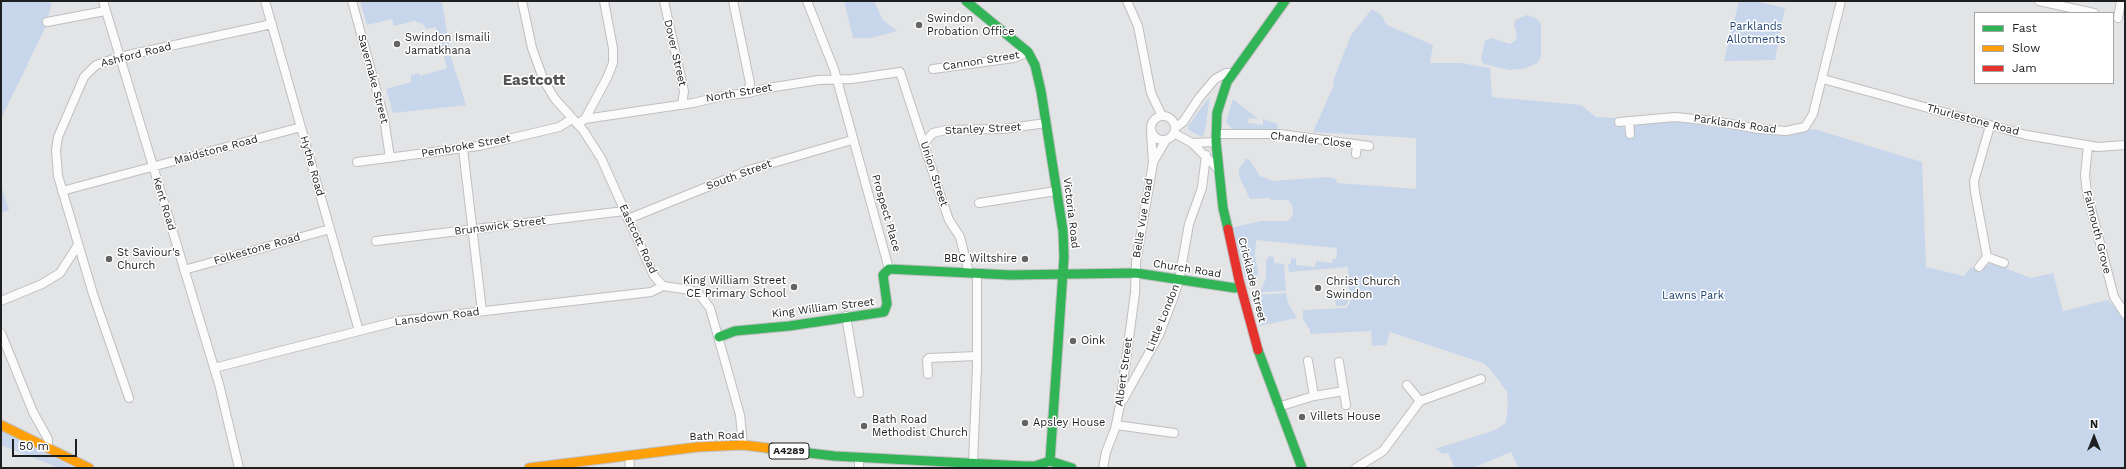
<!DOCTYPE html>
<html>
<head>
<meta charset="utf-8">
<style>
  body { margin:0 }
  #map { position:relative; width:2126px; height:469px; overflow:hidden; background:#e3e4e6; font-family:"Work Sans",sans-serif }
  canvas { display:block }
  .frame { position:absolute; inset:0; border:2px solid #1e1f20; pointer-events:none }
  .legend { position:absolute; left:1974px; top:12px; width:140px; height:72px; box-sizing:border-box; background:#fff; border:1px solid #a5a5a6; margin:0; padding:5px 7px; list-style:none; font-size:12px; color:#1e1f20 }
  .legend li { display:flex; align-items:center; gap:8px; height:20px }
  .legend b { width:20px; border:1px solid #a5a5a6 }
  .north { position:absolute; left:2074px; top:417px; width:40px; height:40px; -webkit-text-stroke:3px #fff; paint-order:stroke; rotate:0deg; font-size:11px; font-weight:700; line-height:16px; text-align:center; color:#1e1f20 }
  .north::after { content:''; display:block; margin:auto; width:14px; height:18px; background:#1e1f20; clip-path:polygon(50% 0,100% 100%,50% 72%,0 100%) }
  .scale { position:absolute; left:12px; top:439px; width:65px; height:18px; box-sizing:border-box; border:2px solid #1e1f20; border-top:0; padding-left:5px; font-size:12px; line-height:14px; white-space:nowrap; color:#1e1f20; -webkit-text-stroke:3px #fff; paint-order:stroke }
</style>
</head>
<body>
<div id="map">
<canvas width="2126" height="469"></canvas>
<div class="frame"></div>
<ul class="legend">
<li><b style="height:5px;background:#30b455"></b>Fast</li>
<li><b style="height:5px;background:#ff9f0a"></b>Slow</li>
<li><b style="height:5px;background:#e5322d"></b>Jam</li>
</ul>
<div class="north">N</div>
<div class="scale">50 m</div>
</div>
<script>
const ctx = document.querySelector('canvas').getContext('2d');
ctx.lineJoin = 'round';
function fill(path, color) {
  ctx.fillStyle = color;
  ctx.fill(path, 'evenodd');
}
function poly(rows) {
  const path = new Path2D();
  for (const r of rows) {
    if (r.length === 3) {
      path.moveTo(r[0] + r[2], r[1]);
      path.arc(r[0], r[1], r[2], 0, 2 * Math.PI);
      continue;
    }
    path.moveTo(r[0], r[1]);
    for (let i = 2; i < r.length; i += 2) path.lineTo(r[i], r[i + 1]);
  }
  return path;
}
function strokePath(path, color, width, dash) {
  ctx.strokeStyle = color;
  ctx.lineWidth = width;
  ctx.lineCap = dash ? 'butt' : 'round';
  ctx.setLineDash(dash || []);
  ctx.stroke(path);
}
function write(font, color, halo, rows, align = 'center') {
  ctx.font = font + ' "Work Sans",sans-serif';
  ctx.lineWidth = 3;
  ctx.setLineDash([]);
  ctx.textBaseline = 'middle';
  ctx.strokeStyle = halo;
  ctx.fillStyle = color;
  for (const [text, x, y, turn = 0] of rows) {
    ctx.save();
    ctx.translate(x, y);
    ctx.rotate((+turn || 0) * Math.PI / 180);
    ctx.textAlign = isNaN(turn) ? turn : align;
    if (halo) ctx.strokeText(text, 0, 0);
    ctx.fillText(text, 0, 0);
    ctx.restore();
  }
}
const green = poly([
  [1,1,52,1,46,26,1,119],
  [360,1,442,1,451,57,466,105,393,113,386,89,411,82,411,75,419,73,420,76,447,68,436,27,426,29,423,24,414,21,394,26,392,19,367,25],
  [844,1,874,1,883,20,897,31,871,38,853,38],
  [1739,1,1755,1,1785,8,1775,60,1724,61],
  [1372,9,1381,15,1387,25,1433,45,1430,63,1460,63,1490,68,1492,97,1581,105,1596,117,1616,118,1616,126,1622,126,1626,131,1636,124,1676,121,1748,132,1772,133,1804,131,1814,129,1922,162,1926,267,1964,276,1971,267,1981,272,1985,266,1992,263,2031,278,2053,273,2063,311,2108,300,2125,319,2125,468,1516,468,1518,467,1511,452,1473,468,1455,468,1448,453,1443,454,1435,449,1486,433,1497,429,1506,423,1508,403,1507,392,1491,370,1483,363,1390,332,1386,345,1372,346,1371,331,1310,334,1310,330,1303,319,1303,310,1346,308,1350,303,1348,267,1289,272,1288,264,1291,264,1291,258,1296,259,1296,265,1315,267,1316,261,1332,263,1333,259,1336,259,1337,248,1256,240,1255,255,1259,278,1256,281,1249,283,1246,280,1235,236,1234,227,1262,221,1288,221,1293,215,1292,205,1288,200,1271,200,1270,198,1250,199,1239,176,1239,169,1246,159,1249,159,1260,176,1273,181,1326,177,1336,179,1337,183,1416,189,1416,138,1313,132,1334,85,1333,81,1351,35],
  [1527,15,1536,18,1541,24,1541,56,1538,63,1523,69,1509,70,1484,64,1481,59,1485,41,1492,38,1510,44,1516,40,1517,34,1514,25,1515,20],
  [1210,96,1205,132,1202,137,1189,130,1188,126],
  [1233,99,1258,119,1249,118,1248,123,1263,125,1263,119,1278,124,1277,130,1234,131,1226,122],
  [1,185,9,210,1,213],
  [1269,256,1274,257,1274,263,1284,264,1286,291,1260,292,1266,278,1266,261],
  [1286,293,1288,303,1297,318,1259,326,1255,307,1258,295],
  [1341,293,1348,293,1348,303,1345,306,1336,306,1335,300,1342,297],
  [1,431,74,468,59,468,1,445]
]);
const street = poly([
  [103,1,219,384,239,468],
  [265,1,359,331],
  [352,1,384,118,390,158],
  [522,1,532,48,544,81,555,99,583,130,601,158,654,276,663,286,690,290,699,294,710,308,740,415,743,445],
  [664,1,684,91,682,105],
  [733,1,750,83,748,93],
  [807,1,834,69,889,269],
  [1127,1,1138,26,1151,93,1162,116],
  [2039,1,2094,13],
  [2118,18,2121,1],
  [47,22,105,11],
  [933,69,1014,58,1028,52],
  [1823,79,2026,135,2098,147,2125,145],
  [1163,128,12],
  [585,119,607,78,613,63,613,48,604,1],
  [1629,121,1630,134],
  [1619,122,1675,117,1714,121,1759,129,1786,131,1805,127,1813,114,1841,1],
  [577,124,585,119,693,103,727,95,748,93,768,88,819,80,852,79,900,72,942,200,949,220,960,237,969,273],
  [1175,128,1183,122,1199,98,1215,79,1226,73,1232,73],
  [1174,133,1192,143,1218,169],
  [1216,134,1280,134,1369,146],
  [924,143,933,133,946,130,1003,129,1046,123],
  [1192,143,1216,142],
  [2088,146,2085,175,2087,193,2114,297,2125,314],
  [463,149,482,311],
  [1356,154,1357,145],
  [357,162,479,146,559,127,572,119],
  [1153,162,1166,140],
  [62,191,301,127],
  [979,203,1056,191],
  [628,219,749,170,852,140],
  [376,241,624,211],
  [1987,257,1975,192,1974,181,1990,126],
  [1979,267,1987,257,2004,263],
  [184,270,330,229],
  [1,301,42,284,60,273,78,245],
  [846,316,859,393],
  [1,333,33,412,48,439,48,448],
  [1308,361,1314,396],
  [1339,362,1346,405],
  [214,368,398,321,651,292,663,286],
  [928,374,927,360,929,358,977,356],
  [1407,385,1420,401],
  [129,398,93,294,58,176,56,150,58,137,84,77,96,65,119,57,272,24],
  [1123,400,1159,335,1173,299,1179,280,1189,224,1202,188,1206,155],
  [1278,407,1314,396,1344,391],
  [1116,425,1174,433],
  [629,456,630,468],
  [973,463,977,367,977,274],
  [859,468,859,457],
  [1103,468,1106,452,1115,429,1120,405,1135,293,1136,262,1153,163,1151,132],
  [1356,468,1383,451,1420,401,1481,379]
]);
const fast = poly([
  [966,1,1028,52,1035,65,1041,91,1063,231,1064,257,1050,461],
  [1228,229,1223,208,1216,142,1217,113,1227,82,1285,1],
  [719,337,735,331,789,326,884,312,887,304,883,275,889,269,1010,275,1136,273,1235,288],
  [1258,350,1302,468],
  [767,448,834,456,1024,466,1035,466,1050,461,1072,468]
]);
const slow = poly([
  [1,425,89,468],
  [529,468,698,447,743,445,767,448]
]);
const jam = poly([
  [1228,229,1239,280,1258,350]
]);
const markers = [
  [919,25,4,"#636465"],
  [397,44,4,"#636465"],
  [109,259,4,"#636465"],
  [1025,259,4,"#636465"],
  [794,287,4,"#636465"],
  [1318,288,4,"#636465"],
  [1073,341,4,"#636465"],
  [1302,417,4,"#636465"],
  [1025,423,4,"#636465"],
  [864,426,4,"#636465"]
];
const shields = [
  [789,451,40]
];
const shieldNames = [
  ["A4289",789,451]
];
const poiNames = [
  ["Swindon",927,19],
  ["Probation Office",927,32],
  ["Swindon Ismaili",405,38],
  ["Jamatkhana",405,51],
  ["St Saviour's",117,253],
  ["Church",117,266],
  ["BBC Wiltshire",1017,259,"right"],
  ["King William Street",786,281,"right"],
  ["CE Primary School",786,294,"right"],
  ["Christ Church",1326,282],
  ["Swindon",1326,295],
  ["Oink",1081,341],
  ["Villets House",1310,417],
  ["Bath Road",872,420],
  ["Methodist Church",872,433],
  ["Apsley House",1033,423]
];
const parkNames = [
  ["Parklands",1756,27],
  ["Allotments",1756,40],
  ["Lawns Park",1693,296]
];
const streetNames = [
  ["Dover Street",675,53,77],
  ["Ashford Road",136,55,-14],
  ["Cannon Street",981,61,-9],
  ["Savernake Street",373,79,75],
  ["North Street",739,93,-10],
  ["Thurlestone Road",1973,120,15],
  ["Parklands Road",1735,124,8],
  ["Stanley Street",983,129,-3],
  ["Chandler Close",1311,140,6],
  ["Pembroke Street",466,146,-10],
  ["Maidstone Road",216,150,-15],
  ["Hythe Road",312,166,74],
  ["Union Street",934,174,72],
  ["South Street",739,175,-20],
  ["Kent Road",164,204,73],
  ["Prospect Place",886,213,74],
  ["Victoria Road",1071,213,83],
  ["Belle Vue Road",1143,218,-81],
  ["Brunswick Street",500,226,-7],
  ["Falmouth Grove",2097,232,76],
  ["Eastcott Road",638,239,65],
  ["Folkestone Road",257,249,-16],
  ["Church Road",1187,269,9],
  ["Cricklade Street",1252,280,76],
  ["King William Street",823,308,-7],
  ["Lansdown Road",437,317,-7],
  ["Little London",1163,318,-68],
  ["Albert Street",1124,372,-82],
  ["Bath Road",717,436,-2]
];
const districtNames = [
  ["Eastcott",534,81]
];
fill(green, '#c8d6eb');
strokePath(street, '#bfbfc1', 10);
strokePath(fast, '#bfbfc1', 11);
strokePath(slow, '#bfbfc1', 11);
strokePath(jam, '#bfbfc1', 11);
strokePath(street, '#fbfbfb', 8);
strokePath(fast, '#30b455', 9);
strokePath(slow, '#ff9f0a', 9);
strokePath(jam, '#e5322d', 9);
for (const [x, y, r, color] of markers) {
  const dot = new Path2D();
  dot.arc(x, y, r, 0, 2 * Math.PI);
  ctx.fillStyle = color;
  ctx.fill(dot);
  strokePath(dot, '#fff', 1.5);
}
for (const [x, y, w] of shields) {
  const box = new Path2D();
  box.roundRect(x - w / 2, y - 8, w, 16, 3);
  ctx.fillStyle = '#fff';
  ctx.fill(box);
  strokePath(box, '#1e1f20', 1);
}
write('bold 10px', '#1e1f20', null, shieldNames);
write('11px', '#1e1f20', '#fff', poiNames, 'left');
write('11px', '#1f406e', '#fff', parkNames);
write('11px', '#1e1f20', '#fff', streetNames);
write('bold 15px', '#535557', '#fff', districtNames);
</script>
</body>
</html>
